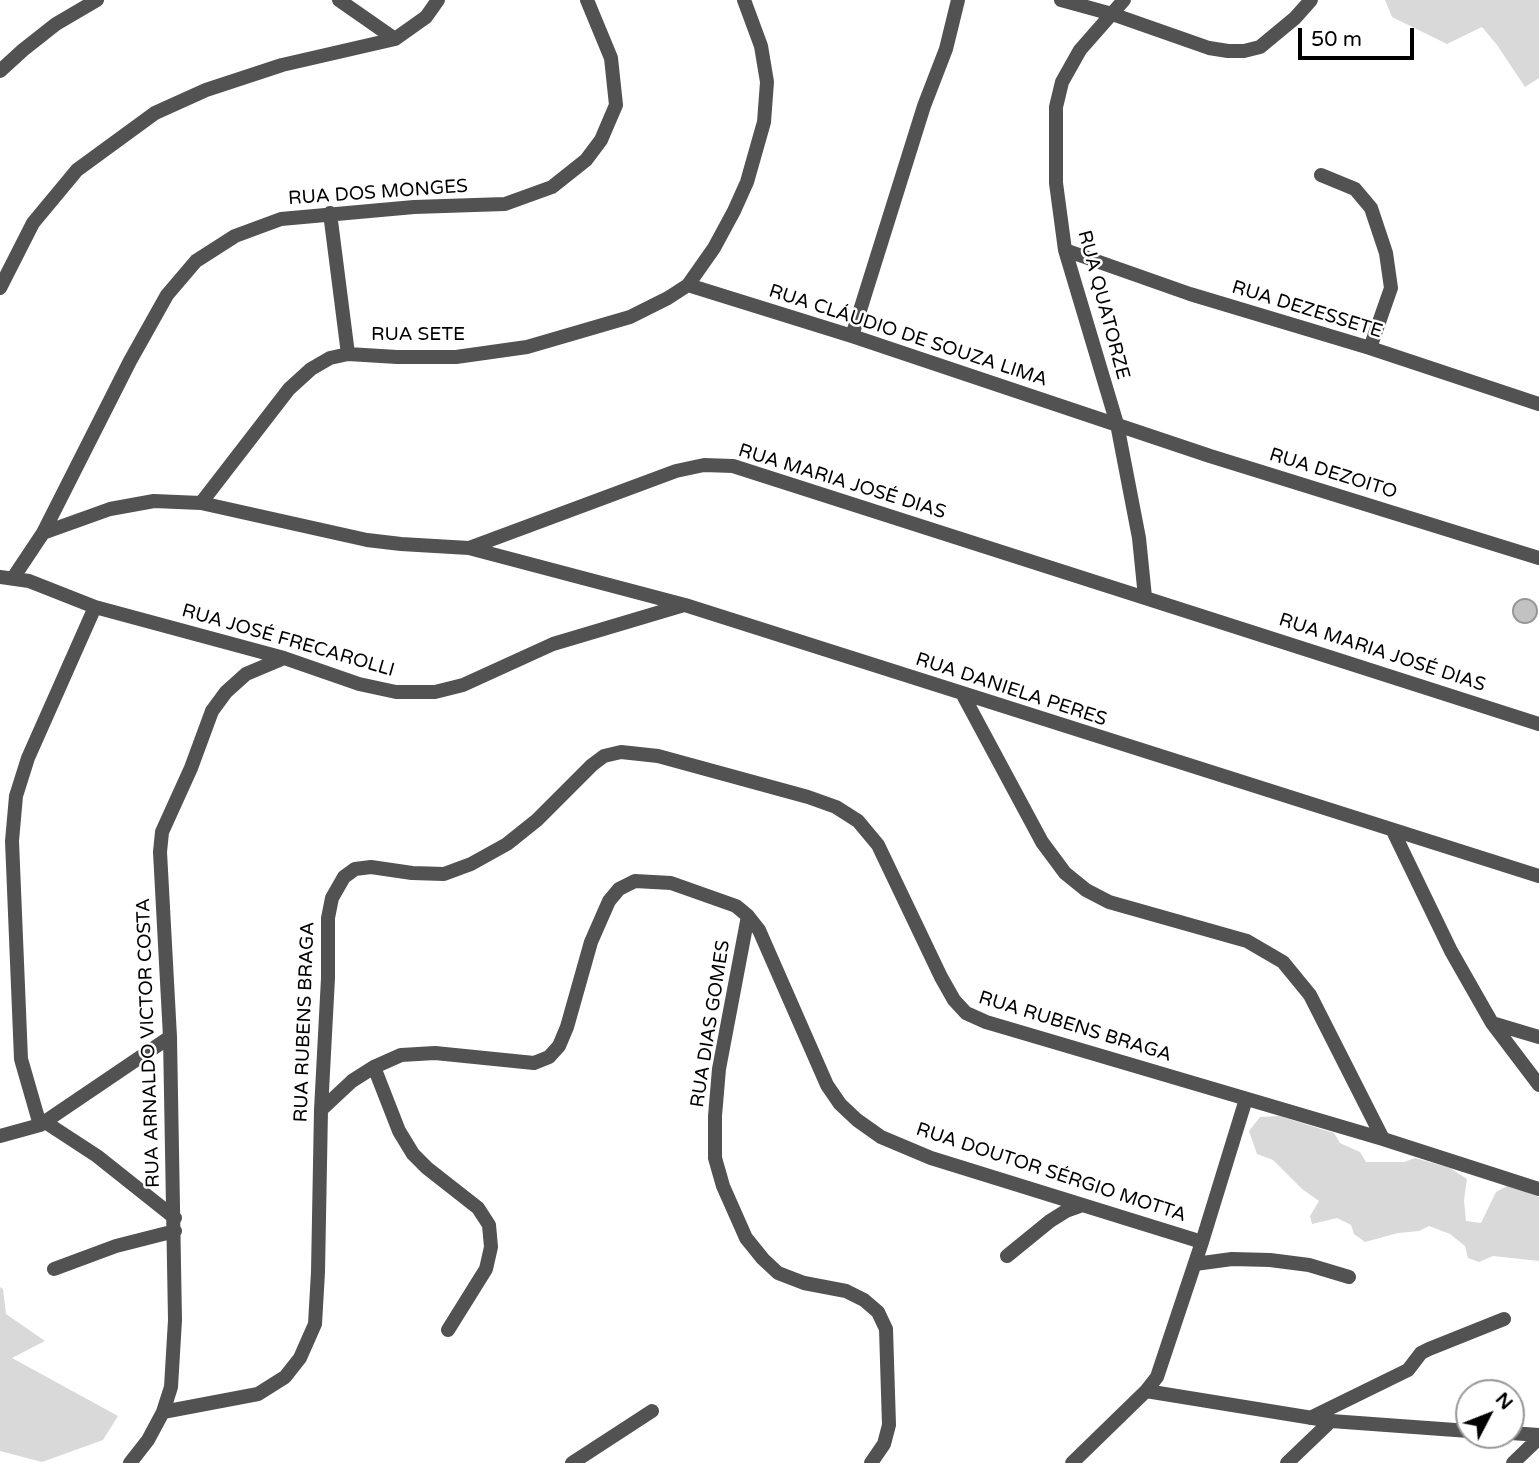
<!DOCTYPE html>
<html>
<head>
<meta charset="utf-8">
<style>
  body { margin:0 }
  #map { position:relative; width:1539px; height:1463px; overflow:hidden; background:#fff; font-family:"Varela Round",sans-serif }
  canvas { display:block }
  .north { position:absolute; left:1455px; top:1379px; width:70px; height:70px; box-sizing:border-box; background:#fff; border:2px solid #999; border-radius:50%; rotate:48deg; font-size:19px; font-weight:700; line-height:28px; text-align:center; color:#000 }
  .north::after { content:''; display:block; margin:auto; width:24px; height:32px; background:#000; clip-path:polygon(50% 0,100% 100%,50% 72%,0 100%) }
  .scale { position:absolute; left:1298px; top:28px; width:116px; height:32px; box-sizing:border-box; border:4px solid #000; border-top:0; padding-left:9px; font-size:21px; line-height:24px; white-space:nowrap; color:#000; -webkit-text-stroke:5px #fff; paint-order:stroke }
</style>
</head>
<body>
<div id="map">
<canvas width="1539" height="1463"></canvas>
<div class="north">N</div>
<div class="scale">50 m</div>
</div>
<script>
const ctx = document.querySelector('canvas').getContext('2d');
ctx.lineJoin = 'round';
function fill(path, color) {
  ctx.fillStyle = color;
  ctx.fill(path, 'evenodd');
}
function poly(rows) {
  const path = new Path2D();
  for (const r of rows) {
    if (r.length === 3) {
      path.moveTo(r[0] + r[2], r[1]);
      path.arc(r[0], r[1], r[2], 0, 2 * Math.PI);
      continue;
    }
    path.moveTo(r[0], r[1]);
    for (let i = 2; i < r.length; i += 2) path.lineTo(r[i], r[i + 1]);
  }
  return path;
}
function strokePath(path, color, width, dash) {
  ctx.strokeStyle = color;
  ctx.lineWidth = width;
  ctx.lineCap = dash ? 'butt' : 'round';
  ctx.setLineDash(dash || []);
  ctx.stroke(path);
}
function write(font, color, halo, rows, align = 'center') {
  ctx.font = font + ' "Varela Round",sans-serif';
  ctx.lineWidth = 5;
  ctx.setLineDash([]);
  ctx.textBaseline = 'middle';
  ctx.strokeStyle = halo;
  ctx.fillStyle = color;
  for (const [text, x, y, turn = 0] of rows) {
    ctx.save();
    ctx.translate(x, y);
    ctx.rotate((+turn || 0) * Math.PI / 180);
    ctx.textAlign = isNaN(turn) ? turn : align;
    if (halo) ctx.strokeText(text, 0, 0);
    ctx.fillText(text, 0, 0);
    ctx.restore();
  }
}
const green = poly([
  [1385,0,1539,0,1539,78,1525,87,1497,45,1482,27,1447,44,1392,17],
  [1279,1116,1334,1133,1340,1143,1360,1152,1366,1162,1404,1162,1415,1158,1450,1168,1467,1179,1464,1200,1466,1221,1481,1223,1496,1192,1509,1185,1539,1197,1539,1261,1493,1256,1479,1262,1468,1258,1465,1246,1450,1234,1429,1226,1419,1231,1398,1233,1365,1242,1354,1234,1351,1225,1337,1218,1312,1224,1310,1216,1319,1201,1302,1189,1273,1160,1257,1154,1249,1131,1260,1117],
  [0,1287,3,1289,6,1314,45,1341,12,1358,118,1416,103,1440,42,1462,0,1451]
]);
const building = poly([
  [1525,611,12]
]);
const minor = poly([
  [339,0,395,39],
  [1061,0,1112,14,1209,48,1228,51,1244,51,1260,47,1295,18,1311,0],
  [1124,0,1080,50,1062,82,1056,107,1056,183,1065,250,1117,424,1139,538,1145,597],
  [0,71,23,50,56,24,97,0],
  [1321,175,1355,189,1371,208,1386,253,1391,288,1370,348],
  [330,213,348,354],
  [1065,250,1190,294,1370,348,1539,404],
  [688,285,852,336,1210,456,1539,558],
  [0,288,33,223,77,170,155,113,206,90,282,65,395,39,426,17,438,0],
  [852,336,924,106,946,49,958,0],
  [201,503,289,389,311,369,330,358,348,354,397,357,456,357,527,347,630,317,668,298,688,285,714,248,734,211,747,182,764,122,767,82,761,46,744,0],
  [43,533,110,509,154,501,201,503,367,540,401,544,469,548,676,471,704,465,733,466,1539,724],
  [469,548,685,605,1539,876],
  [0,577,29,581,95,607,284,658,359,684,396,692,435,692,463,685,553,644,684,605],
  [13,578,43,533,130,361,167,295,196,261,235,236,281,219,414,207,505,204,552,187,586,160,601,140,616,105,611,58,587,0],
  [963,695,1042,842,1065,873,1086,890,1109,902,1247,941,1283,962,1310,995,1383,1139],
  [1393,831,1451,951,1492,1023,1539,1085],
  [748,916,719,1069,715,1116,715,1158,723,1186,746,1238,763,1259,778,1273,804,1283,846,1291,864,1300,878,1312,886,1329,889,1425,884,1444,871,1463],
  [1492,1023,1539,1037],
  [374,1067,399,1131,413,1154,427,1168,478,1208,489,1225,491,1247,486,1269,448,1330],
  [321,1110,352,1081,374,1067,401,1055,435,1053,534,1063,549,1057,559,1046,567,1027,591,942,609,901,619,889,635,881,671,883,736,906,748,916,759,930,827,1085,840,1104,857,1120,881,1137,931,1158,1202,1242],
  [45,1122,97,1156,175,1218],
  [40,1125,21,1059,12,841,16,796,28,758,95,607],
  [0,1136,40,1125,170,1037],
  [1007,1256,1050,1221,1066,1211,1083,1205],
  [1195,1264,1232,1259,1270,1260,1309,1265,1349,1277],
  [54,1269,116,1246,175,1231],
  [1146,1391,1331,1421,1469,1431],
  [163,1412,258,1394,285,1377,300,1358,315,1324,318,1272,321,1110,328,978,328,918,332,898,344,877,355,869,371,867,412,873,444,874,471,864,507,844,537,820,592,765,604,756,621,752,658,756,808,797,836,807,858,821,878,845,941,977,954,1000,966,1013,986,1022,1383,1139,1539,1189],
  [1310,1418,1408,1370,1421,1353,1429,1349,1504,1319],
  [1511,1433,1539,1435],
  [130,1463,148,1440,163,1412,171,1387,175,1320,170,1037,160,852,162,832,191,768,212,711,226,692,246,674,284,658],
  [572,1463,652,1411],
  [1072,1463,1146,1391,1157,1377,1202,1242,1246,1099],
  [1287,1463,1331,1421],
  [1513,1463,1539,1438]
]);
const streetNames = [
  ["RUA DOS MONGES",378,193,-4],
  ["RUA QUATORZE",1103,305,75],
  ["RUA DEZESSETE",1307,310,17],
  ["RUA SETE",418,335],
  ["RUA CLÁUDIO DE SOUZA LIMA",908,336,18],
  ["RUA DEZOITO",1333,474,17],
  ["RUA MARIA JOSÉ DIAS",842,482,17],
  ["RUA JOSÉ FRECAROLLI",288,641,16],
  ["RUA MARIA JOSÉ DIAS",1382,653,18],
  ["RUA DANIELA PERES",1011,690,18],
  ["RUA RUBENS BRAGA",305,1022,-88],
  ["RUA DIAS GOMES",711,1024,-81],
  ["RUA RUBENS BRAGA",1075,1027,17],
  ["RUA ARNALDO VICTOR COSTA",149,1043,-92],
  ["RUA DOUTOR SÉRGIO MOTTA",1051,1173,18]
];
fill(green, '#d9d9d9');
fill(building, '#c2c2c2');
strokePath(building, '#969696', 2);
strokePath(minor, '#525252', 14);
write('19px', '#000', '#fff', streetNames);
</script>
</body>
</html>
